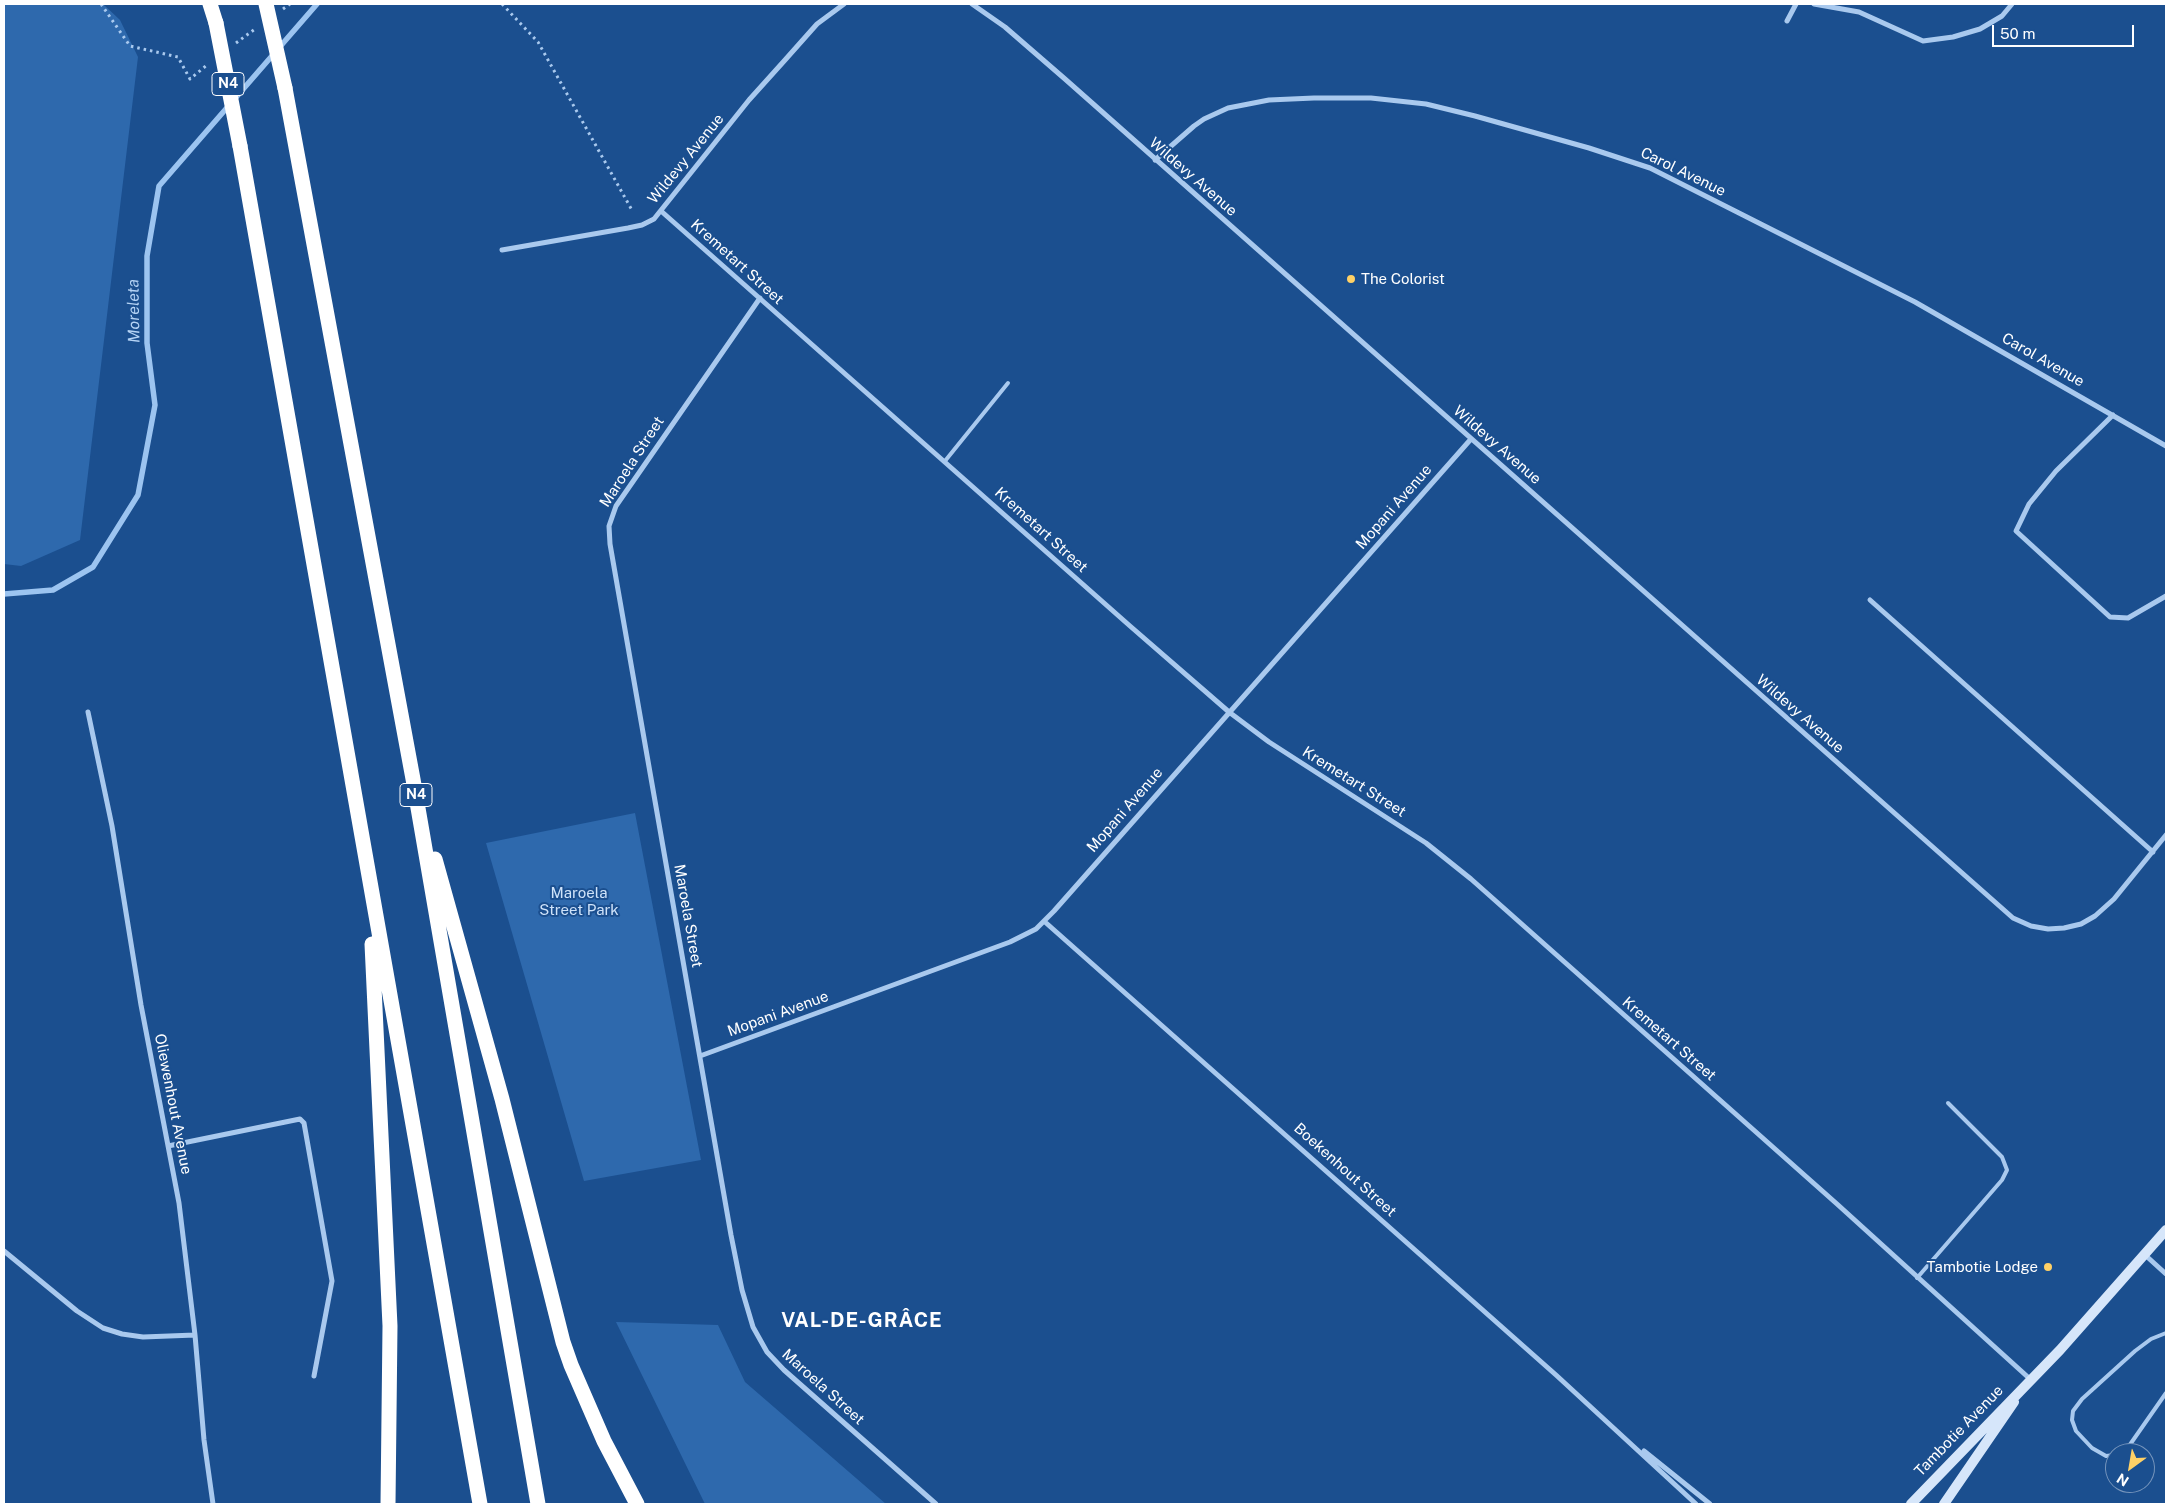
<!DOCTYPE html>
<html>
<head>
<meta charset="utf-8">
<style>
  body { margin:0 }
  #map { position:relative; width:2170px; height:1508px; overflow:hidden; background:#1b4f8f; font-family:"Public Sans",sans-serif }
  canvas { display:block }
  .frame { position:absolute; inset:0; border:5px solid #fff; pointer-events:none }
  .north { position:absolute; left:2105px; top:1443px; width:50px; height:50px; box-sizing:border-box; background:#1b4f8f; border:1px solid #7695bc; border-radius:50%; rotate:212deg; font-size:14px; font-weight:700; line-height:20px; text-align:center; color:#fff }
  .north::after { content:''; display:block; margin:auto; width:18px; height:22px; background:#ffd166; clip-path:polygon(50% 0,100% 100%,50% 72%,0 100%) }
  .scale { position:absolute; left:1992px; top:25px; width:142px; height:22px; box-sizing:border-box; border:2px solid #fff; border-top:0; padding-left:6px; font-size:15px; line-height:18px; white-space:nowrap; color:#fff; -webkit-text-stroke:4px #1b4f8f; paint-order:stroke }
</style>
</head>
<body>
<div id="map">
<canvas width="2170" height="1508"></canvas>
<div class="frame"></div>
<div class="north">N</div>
<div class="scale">50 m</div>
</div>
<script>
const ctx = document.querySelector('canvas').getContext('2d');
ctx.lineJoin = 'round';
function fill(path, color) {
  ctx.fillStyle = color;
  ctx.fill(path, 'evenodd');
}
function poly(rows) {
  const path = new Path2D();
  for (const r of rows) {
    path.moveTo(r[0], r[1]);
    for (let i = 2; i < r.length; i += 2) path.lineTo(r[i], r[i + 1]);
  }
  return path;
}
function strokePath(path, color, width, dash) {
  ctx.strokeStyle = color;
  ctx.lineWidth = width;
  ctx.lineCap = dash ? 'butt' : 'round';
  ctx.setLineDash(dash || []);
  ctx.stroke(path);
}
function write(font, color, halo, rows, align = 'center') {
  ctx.font = font + ' "Public Sans",sans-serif';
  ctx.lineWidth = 4;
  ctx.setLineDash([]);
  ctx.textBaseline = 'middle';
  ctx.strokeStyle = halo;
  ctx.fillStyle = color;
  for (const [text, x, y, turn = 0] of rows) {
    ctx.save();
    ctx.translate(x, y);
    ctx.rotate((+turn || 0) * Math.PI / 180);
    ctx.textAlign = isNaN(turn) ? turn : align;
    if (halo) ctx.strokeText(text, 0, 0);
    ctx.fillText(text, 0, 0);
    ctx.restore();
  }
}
const green = poly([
  [4,4,103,4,120,20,138,57,80,540,21,566,4,564],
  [635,813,701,1160,584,1181,486,843],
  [616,1322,718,1325,745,1382,886,1504,705,1504]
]);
const stream = poly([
  [4,594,53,590,93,567,138,495,155,405,147,343,147,256,159,186,317,4]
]);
const path = poly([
  [101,4,130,46,178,57,190,79,207,65],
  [502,4,538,42,633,212],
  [283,9,290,4],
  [236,43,255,29]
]);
const service = poly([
  [945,461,1008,383],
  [1917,1278,2002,1180,2007,1170,2002,1157,1948,1103],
  [2120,1453,2129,1446,2166,1393],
  [2115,1455,2106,1456,2092,1448,2076,1431,2072,1420,2073,1411,2082,1399,2135,1351,2151,1339,2166,1333]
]);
const minor = poly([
  [972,4,1005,27,1065,79,2013,918,2031,926,2048,929,2064,928,2081,924,2095,916,2114,899,2166,835],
  [1814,4,1859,12,1923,41,1953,37,1980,29,2002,16,2012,4],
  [1787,21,1796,4],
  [1155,160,1194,126,1204,119,1228,108,1269,100,1314,98,1371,98,1426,104,1475,116,1589,148,1650,168,1915,302,2166,446],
  [661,211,1130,626,1229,712,1269,742,1426,843,1471,879,1837,1204,2030,1379],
  [502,250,628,228,642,225,654,219,749,100,785,60,817,24,844,4],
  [760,298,616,506,609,526,610,544,731,1235,742,1290,753,1327,767,1352,784,1370,936,1504],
  [2113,415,2056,471,2029,504,2016,531,2110,617,2128,618,2166,596],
  [1870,600,2153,852],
  [88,712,112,826,141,1005,179,1203,195,1335,204,1440,213,1504],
  [1045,922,1556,1375,1696,1504],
  [700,1056,1010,942,1036,929,1054,911,1471,439],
  [168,1146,300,1119,304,1123,332,1281,314,1376],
  [4,1251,77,1311,103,1328,122,1334,143,1337,195,1335],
  [2144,1254,2166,1274],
  [1644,1451,1710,1504]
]);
const secondary = poly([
  [1911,1504,2060,1350,2166,1230],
  [1944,1504,2014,1402]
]);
const motorway = poly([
  [210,4,216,23],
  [285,88,413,779,538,1504],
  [240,146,480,1504],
  [435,859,502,1099,563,1342,571,1365,604,1441,637,1504],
  [372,944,390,1326,388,1504]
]);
const motorwayBridge = poly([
  [266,4,285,88],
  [216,23,240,146]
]);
const markers = [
  [1351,279,5,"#ffd166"],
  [2048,1267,5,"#ffd166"]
];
const shields = [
  [228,84,32],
  [416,795,32]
];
const shieldNames = [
  ["N4",228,84],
  ["N4",416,795]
];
const streetNames = [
  ["Wildevy Avenue",686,159,-51],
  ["Carol Avenue",1683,172,26],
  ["Wildevy Avenue",1193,177,41],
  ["Kremetart Street",737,262,42],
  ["Carol Avenue",2043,360,30],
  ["Wildevy Avenue",1497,445,41],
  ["Maroela Street",632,462,-57],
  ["Mopani Avenue",1394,507,-49],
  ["Kremetart Street",1041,530,42],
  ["Wildevy Avenue",1800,714,41],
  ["Kremetart Street",1354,782,32],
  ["Mopani Avenue",1125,810,-49],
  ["Maroela Street",688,916,80],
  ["Mopani Avenue",778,1014,-20],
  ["Kremetart Street",1669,1039,41],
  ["Oliewenhout Avenue",173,1104,79],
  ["Boekenhout Street",1345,1170,42],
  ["Maroela Street",823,1387,42],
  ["Tambotie Avenue",1959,1431,-46]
];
const poiNames = [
  ["The Colorist",1361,279],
  ["Tambotie Lodge",2038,1267,"right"]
];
const parkNames = [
  ["Maroela",579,893],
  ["Street Park",579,910]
];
const waterNames = [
  ["Moreleta",134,311,-91]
];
const districtNames = [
  ["VAL-DE-GRÂCE",862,1321]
];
fill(green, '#2e69ad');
strokePath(stream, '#9cc4f0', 5.5);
strokePath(path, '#a9c9ee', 3, [2.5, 4]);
strokePath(service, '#a9c9ee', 4);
strokePath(minor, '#a9c9ee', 5);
strokePath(secondary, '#d6e6fa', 10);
strokePath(motorway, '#fff', 15);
strokePath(motorwayBridge, '#fff', 15);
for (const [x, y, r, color] of markers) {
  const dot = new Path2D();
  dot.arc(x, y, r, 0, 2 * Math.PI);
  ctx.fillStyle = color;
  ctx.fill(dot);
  strokePath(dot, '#1b4f8f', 2);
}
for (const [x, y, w] of shields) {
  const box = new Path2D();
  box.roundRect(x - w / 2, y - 11.5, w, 23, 4);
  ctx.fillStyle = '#1b4f8f';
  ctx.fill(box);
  strokePath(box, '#fff', 1);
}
write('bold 14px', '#fff', null, shieldNames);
write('15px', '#fff', '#1b4f8f', streetNames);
write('15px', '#fff', '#1b4f8f', poiNames, 'left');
write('15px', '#cfe3fa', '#1b4f8f', parkNames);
write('italic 16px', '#b5d3f5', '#1b4f8f', waterNames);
ctx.letterSpacing = '1px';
write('bold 20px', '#fff', '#1b4f8f', districtNames);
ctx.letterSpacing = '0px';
</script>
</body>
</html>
